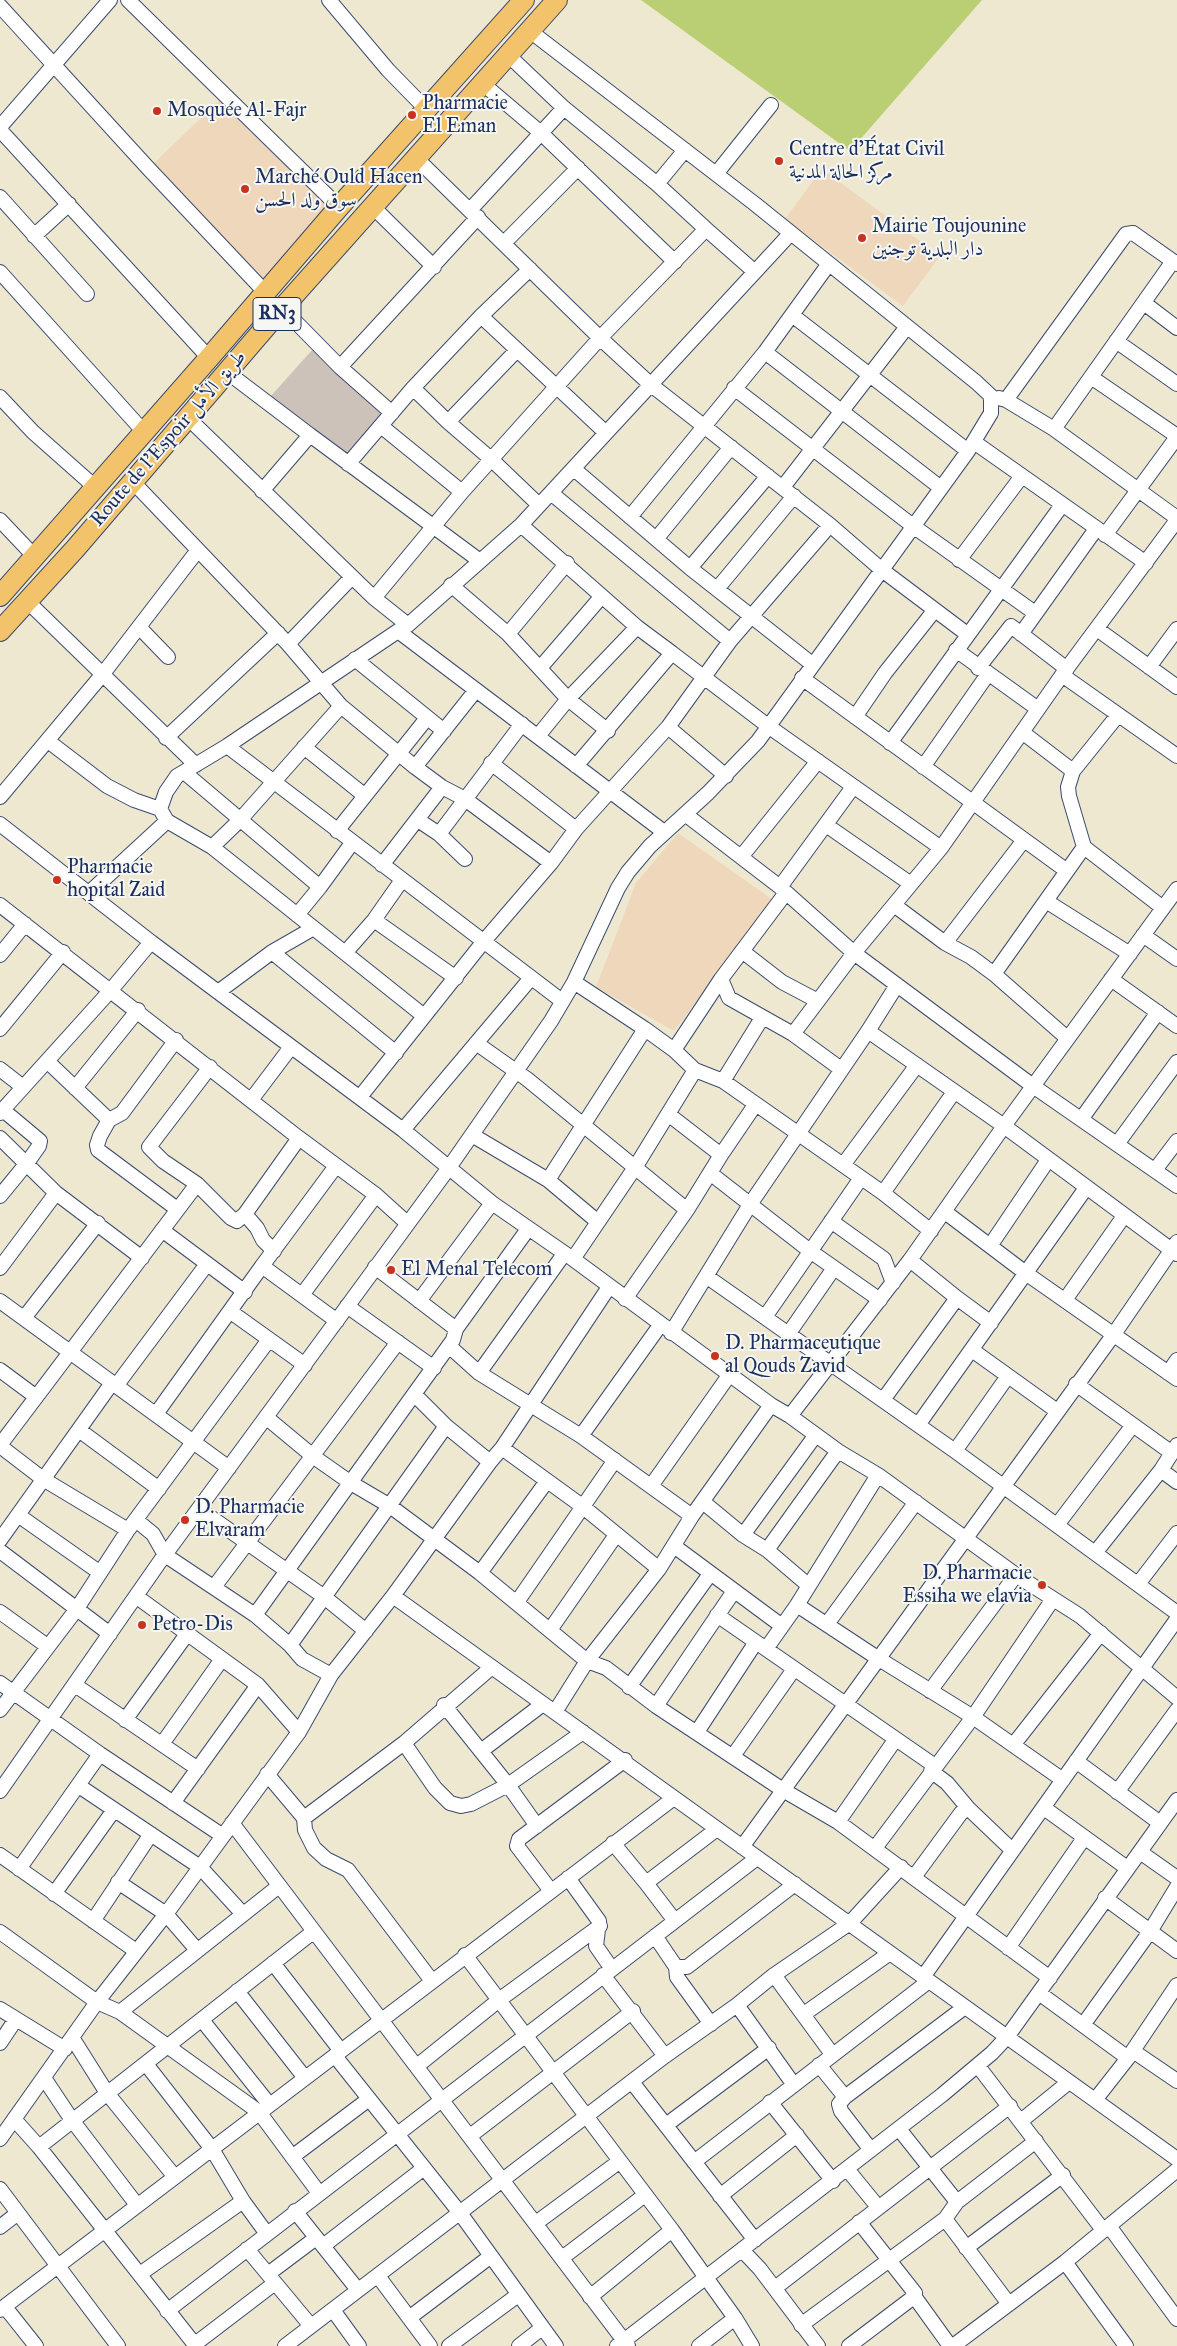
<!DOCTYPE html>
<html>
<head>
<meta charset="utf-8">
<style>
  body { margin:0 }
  canvas { display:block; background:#eee8d0 }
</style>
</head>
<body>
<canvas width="1177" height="2346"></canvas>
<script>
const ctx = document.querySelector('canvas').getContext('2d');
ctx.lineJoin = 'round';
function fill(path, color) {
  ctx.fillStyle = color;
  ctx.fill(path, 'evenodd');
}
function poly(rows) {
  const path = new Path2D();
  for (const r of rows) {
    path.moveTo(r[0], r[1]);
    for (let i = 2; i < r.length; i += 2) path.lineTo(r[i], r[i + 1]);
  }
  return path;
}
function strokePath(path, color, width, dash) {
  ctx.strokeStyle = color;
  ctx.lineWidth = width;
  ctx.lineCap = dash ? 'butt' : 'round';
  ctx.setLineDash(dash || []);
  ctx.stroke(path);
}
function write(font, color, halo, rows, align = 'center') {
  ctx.font = font + ' "IM FELL Great Primer",Amiri,serif';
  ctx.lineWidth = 4;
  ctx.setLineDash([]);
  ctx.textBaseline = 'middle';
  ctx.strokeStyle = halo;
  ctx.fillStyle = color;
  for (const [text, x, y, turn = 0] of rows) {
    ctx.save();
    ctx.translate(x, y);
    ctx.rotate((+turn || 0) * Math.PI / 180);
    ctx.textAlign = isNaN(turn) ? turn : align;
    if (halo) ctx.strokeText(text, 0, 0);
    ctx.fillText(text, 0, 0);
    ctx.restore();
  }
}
const built = poly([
  [222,98,341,215,268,292,153,164],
  [822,169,940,256,903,306,785,219],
  [678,833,773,900,674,1031,596,987,636,883]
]);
const industrial = poly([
  [313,349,385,414,347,459,270,397]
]);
const green = poly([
  [641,0,982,0,850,151]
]);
const minor = poly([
  [128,0,339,207],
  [329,0,388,70,427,110],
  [0,6,148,168,265,292],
  [507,54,564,108,657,184],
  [482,83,541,133,564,108],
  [0,127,110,0],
  [0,130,209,358],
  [416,158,600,338,650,384,830,525,882,570,967,634],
  [716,174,771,105],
  [0,197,87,294],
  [372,206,434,267],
  [470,210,541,133,675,262],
  [706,229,755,272],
  [34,236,69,204],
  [504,243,578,168],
  [0,272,144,432],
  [1144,303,1177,328],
  [282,308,340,367,392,413],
  [792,315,968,451],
  [481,316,606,433],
  [1116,341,1177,384],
  [765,352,941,488],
  [340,367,478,217],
  [227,372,310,435,262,491],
  [1091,377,1177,436],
  [413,388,448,422,517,350],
  [734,388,913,526,1035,613],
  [0,397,33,432,95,487],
  [999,398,1006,400,1054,429,1177,518],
  [1006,400,1126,234,1133,233,1177,264],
  [187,417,374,598,408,625],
  [448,422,491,459,539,505],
  [381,426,462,492],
  [1054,429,1173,261],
  [310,435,480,561],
  [974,442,1146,563],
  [348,464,413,388,481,316,530,269],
  [574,469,690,568,812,664],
  [133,482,288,644,341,706,415,767,442,787,465,799,551,863],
  [783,487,906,328],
  [551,493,730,641],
  [630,517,765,352,828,265],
  [0,520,35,557],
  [521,525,637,627,672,653,576,766],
  [1105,535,1177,437],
  [657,538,731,447],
  [959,560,1022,476],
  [690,568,768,476],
  [451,585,508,634,568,699,608,731],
  [717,589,794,496],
  [374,598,462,492,600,338,706,229,657,184,685,150],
  [27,601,196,765],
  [139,627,168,657],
  [1097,629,1177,687],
  [398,631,408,625,521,525,790,234],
  [508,634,567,563],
  [1021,634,1096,529],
  [288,644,352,577],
  [956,650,1038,709],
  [672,653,768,726,941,848],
  [355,659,444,731],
  [1149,667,1177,629],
  [540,668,602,596],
  [978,668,1011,626,1067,669],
  [1062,675,1177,756],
  [802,678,1067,871],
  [855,717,885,673,934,611],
  [668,727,726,776],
  [1022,732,1073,771],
  [538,736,568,699,637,627],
  [166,738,278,633],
  [48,741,107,786,134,800,160,809,167,821,212,847,424,1016],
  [890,743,1062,505],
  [227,746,562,1001],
  [304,747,364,795],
  [491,763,576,829],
  [415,767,476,690],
  [923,767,988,674],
  [184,772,320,887],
  [0,797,102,675,198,550],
  [160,809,166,792,177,776,227,746,398,631,664,832],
  [685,814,780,887,854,953,1033,1086,1177,1186],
  [418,820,439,834,465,859],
  [0,824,151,942,403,1130,492,1203,573,1259,771,1405,790,1416,838,1451,878,1475,1016,1575,1080,1616,1177,1698],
  [826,825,911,884],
  [337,831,427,718],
  [439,834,522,724],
  [212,847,239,821,341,706],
  [1084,847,1069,796,1068,787,1073,771,1118,715],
  [741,857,818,761],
  [382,865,442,787],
  [780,887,853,787],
  [89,893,167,821],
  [1046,901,1130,954],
  [0,905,299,1138,376,1195,407,1223],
  [894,905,945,943,971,957,994,974,1067,1038],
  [297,915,320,887,352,843],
  [374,920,456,978],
  [1143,935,1177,959],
  [945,943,1024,840],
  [742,951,782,982,818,1001],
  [272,952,396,1053],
  [345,953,374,920,402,880],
  [0,955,25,924],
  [994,974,1084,847,1163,908],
  [721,979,729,998,793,1034,841,1069],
  [1111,979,1177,1026],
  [574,982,645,1029,674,1050,695,1070,723,1081,883,1193,931,1231],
  [218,992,272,952,312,929],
  [0,1029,63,952],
  [868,1031,1004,1126,1177,1254],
  [793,1034,854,953,941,848,1062,675,1177,520],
  [476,1043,527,1079,687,1210],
  [674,1050,721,979,785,894],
  [47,1061,109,1120,122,1113,176,1040],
  [210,1067,149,1147,163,1161,197,1184,231,1218,237,1221,245,1214,299,1138],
  [0,1069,23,1087],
  [723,1081,762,1018],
  [75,1088,138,1010],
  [360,1097,484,941,551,863,576,829,668,727,730,641,830,525],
  [251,1100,291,1047],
  [0,1113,111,990,151,942],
  [1082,1118,1158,1012],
  [109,1120,100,1136,97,1145,98,1150,177,1209],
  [403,1130,531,978],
  [472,1135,548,1180,598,1222],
  [0,1138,56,1193,142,1258],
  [1117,1144,1177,1062],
  [721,1155,755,1105],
  [843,1165,917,1065],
  [1155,1170,1177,1141],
  [710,1173,810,1251,880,1300],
  [548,1180,645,1029],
  [883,1193,954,1092],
  [0,1196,27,1163,39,1146,40,1141,3,1110],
  [945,1212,1027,1274,1177,1379],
  [245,1214,257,1228,263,1240,274,1251],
  [831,1221,884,1259,893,1283],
  [162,1230,245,1292],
  [990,1246,1048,1160],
  [573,1259,636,1166,695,1070],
  [910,1260,957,1298],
  [262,1266,336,1166],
  [0,1268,56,1193],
  [706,1276,955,1451,1177,1613],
  [302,1295,376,1195],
  [625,1299,687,1210,721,1155,668,1114],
  [1065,1300,1124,1216],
  [0,1301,229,1468],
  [419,1301,492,1203],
  [347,1306,434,1368],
  [231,1312,305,1365],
  [765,1317,861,1178],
  [24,1318,98,1223],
  [456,1329,528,1229],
  [671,1333,751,1203,868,1031,897,985],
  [789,1333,834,1268],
  [449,1346,479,1373,581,1436,692,1516],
  [972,1350,1057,1411],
  [0,1370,35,1396],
  [479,1373,564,1254],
  [1168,1373,1177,1360],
  [1076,1384,1172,1453],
  [116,1386,207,1264],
  [415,1395,446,1426,490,1462],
  [883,1400,957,1298,991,1323],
  [156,1414,262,1266,337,1321],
  [790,1416,910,1260,1004,1126,1177,889],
  [267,1418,314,1457,351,1483,390,1506,480,1573,587,1661,606,1668,656,1706,783,1790,838,1822,1050,1978],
  [918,1425,1086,1188],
  [79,1430,159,1489],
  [581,1436,661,1324],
  [0,1445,197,1184],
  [0,1446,43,1479,128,1530],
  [502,1448,582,1506,659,1569],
  [955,1451,1008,1376],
  [1161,1470,1177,1482],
  [651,1486,730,1374],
  [703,1502,743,1535,767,1550,808,1585],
  [199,1509,323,1596,366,1631],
  [18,1515,99,1572],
  [136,1520,153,1534,165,1555,255,1615,290,1645,302,1659,331,1675],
  [1057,1525,1133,1425],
  [743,1535,815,1436],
  [0,1540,112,1383],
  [674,1546,782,1626],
  [767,1550,838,1451],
  [0,1551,110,1634],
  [1095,1553,1161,1470,1177,1445],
  [480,1573,547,1481],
  [1138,1584,1177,1533],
  [214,1587,398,1342],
  [393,1596,1177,2159],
  [137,1597,258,1685,299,1732],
  [517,1602,615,1460],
  [797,1605,879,1659,973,1717,1063,1780],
  [0,1612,47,1646],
  [255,1615,453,1340,456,1329,375,1267],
  [717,1615,935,1766],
  [827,1624,916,1502],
  [550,1630,616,1535],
  [290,1645,446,1426],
  [766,1649,797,1605,878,1475],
  [0,1683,100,1754,223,1836],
  [75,1685,198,1769],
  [629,1687,710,1574],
  [930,1691,1016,1575],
  [444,1705,508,1785,537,1826],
  [656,1706,734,1591],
  [0,1710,76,1610,128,1530,268,1341],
  [555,1712,587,1661,659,1569,692,1516,771,1405],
  [125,1720,187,1634],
  [697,1732,756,1642],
  [404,1743,435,1788,450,1803,461,1806,471,1804,508,1785,583,1732],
  [162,1744,222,1659],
  [1014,1744,1101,1633],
  [481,1751,543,1704],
  [733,1756,794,1669],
  [1076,1761,1160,1823],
  [931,1771,947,1783,968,1808],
  [267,1774,304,1818,305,1830,314,1848,326,1859,348,1870,432,1981],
  [79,1786,200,1867,242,1913],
  [0,1791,161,1560,448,1169,551,1021,574,982,618,888,628,872,650,846,708,793,758,741,968,451,991,413,991,396,976,382,755,204,530,31],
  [1117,1792,1177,1710],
  [173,1803,258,1685],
  [1044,1808,1127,1868],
  [304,1818,404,1743,492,1667],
  [838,1822,895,1740],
  [232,1823,628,2346],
  [613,1843,646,1883,717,1829],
  [742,1847,1114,1334,1177,1242],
  [875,1848,973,1717,1053,1599],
  [1140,1852,1177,1878],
  [0,1855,136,1951],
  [19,1869,100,1754],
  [914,1877,961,1813,968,1808,1012,1850],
  [568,1878,599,1921,596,1946,612,1969],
  [118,1882,166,1914,197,1950],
  [646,1883,675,1921],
  [551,1891,517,1846,519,1839,625,1760],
  [54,1894,114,1810],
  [1105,1898,1177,1951],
  [93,1921,151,1834],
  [0,1932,97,2002,120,2012,259,2112,319,2193],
  [655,1936,676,1967,687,1967,795,1884],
  [1008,1948,1084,1838],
  [465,1955,672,2230,735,2318,752,2346],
  [273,1963,341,2051],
  [676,1967,677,1977,711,2024],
  [603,1975,665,2056],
  [774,1975,832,2054],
  [923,1977,1177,1619],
  [237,1991,305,2078],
  [1039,1993,1128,2058],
  [737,2005,794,2085],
  [0,2009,65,2049],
  [120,2012,279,1886],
  [804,2014,890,1953],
  [202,2020,269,2104],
  [1083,2025,1149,1933,1177,1887],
  [73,2039,107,2093,175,2177],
  [0,2043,16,2019],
  [1133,2051,1177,2081],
  [335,2056,460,2213,556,2346],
  [146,2064,212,2149,243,2201,267,2234],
  [819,2065,845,2097],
  [417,2066,499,2000,600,1926],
  [978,2066,1103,2230],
  [44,2078,72,2120,137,2205],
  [632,2082,755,2240],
  [1095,2100,1128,2058,1177,1985],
  [770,2102,833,2181],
  [14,2119,39,2147,196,2346],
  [1021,2121,1069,2082],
  [666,2125,769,2048],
  [899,2129,957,2202],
  [470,2136,633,2011],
  [0,2139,97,2002,166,1914,299,1732,331,1675,393,1596,490,1462,502,1448,609,1287],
  [39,2147,313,1932],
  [871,2150,841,2111,839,2104,845,2097,965,2007],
  [292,2157,369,2099],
  [694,2162,929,1981],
  [847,2169,878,2207],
  [0,2189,118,2346],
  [720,2196,797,2135],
  [295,2211,358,2290],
  [945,2219,1009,2304],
  [536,2223,620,2161],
  [1109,2226,1177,2319],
  [0,2227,18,2213],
  [323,2246,424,2168],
  [966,2248,1063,2175],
  [247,2249,311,2326],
  [742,2250,760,2269,818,2346],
  [562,2258,645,2195],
  [1065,2262,1126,2346],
  [140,2274,243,2201],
  [268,2274,316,2238],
  [378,2276,430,2346],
  [775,2288,1010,2106],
  [914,2296,950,2346],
  [590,2297,672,2230],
  [5,2307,36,2346],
  [0,2310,674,1798],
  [333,2310,359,2346],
  [167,2311,757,1858],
  [409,2318,491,2256],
  [801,2325,945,2219,957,2202,1036,2141],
  [195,2344,275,2283],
  [285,2346,665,2056,737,2005,774,1975,850,1923,901,1867],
  [449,2346,518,2295],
  [519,2346,542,2328],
  [617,2346,942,2095,992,2053,1007,2037,1177,1800],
  [699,2346,735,2318],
  [849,2346,911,2299,915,2293,859,2222],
  [953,2346,1065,2262,1177,2170]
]);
const highway = poly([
  [0,596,209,358,339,207,524,0],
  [0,631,75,549,270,322,557,0]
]);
const markers = [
  [157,111,5,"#c8321e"],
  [412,115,5,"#c8321e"],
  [779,161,5,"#c8321e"],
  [245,189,5,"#c8321e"],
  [862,238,5,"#c8321e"],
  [57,880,5,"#c8321e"],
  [391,1270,5,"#c8321e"],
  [715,1356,5,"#c8321e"],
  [185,1520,5,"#c8321e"],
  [1042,1585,5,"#c8321e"],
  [142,1625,5,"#c8321e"]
];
const shields = [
  [277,314,48]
];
const shieldNames = [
  ["RN3",277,314]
];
const poiNames = [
  ["Pharmacie",422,104],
  ["El Eman",422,127],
  ["Mosquée Al-Fajr",167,111],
  ["Centre d'État Civil",789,150],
  ["مركز الحالة المدنية",789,173],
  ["Marché Ould Hacen",255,178],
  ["سوق ولد الحسن",255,201],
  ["Mairie Toujounine",872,227],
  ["دار البلدية توجنين",872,250],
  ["Pharmacie",67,868],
  ["hopital Zaid",67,891],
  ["El Menal Telecom",401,1270],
  ["D. Pharmaceutique",725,1344],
  ["al Qouds Zavid",725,1367],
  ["D. Pharmacie",195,1508],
  ["Elvaram",195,1531],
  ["D. Pharmacie",1032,1574,"right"],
  ["Essiha we elavia",1032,1597,"right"],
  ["Petro-Dis",152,1625]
];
const streetNames = [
  ["Route de l’Espoir طريق الأمل",169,439,-49]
];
fill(built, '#eed7bb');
fill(industrial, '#ccc2b9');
fill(green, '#bacf73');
strokePath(minor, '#3b4b6f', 16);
strokePath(highway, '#3b4b6f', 22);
strokePath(minor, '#fff', 14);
strokePath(highway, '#f2c36a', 20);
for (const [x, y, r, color] of markers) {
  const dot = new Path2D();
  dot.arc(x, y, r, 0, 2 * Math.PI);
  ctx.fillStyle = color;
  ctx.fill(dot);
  strokePath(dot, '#f6f6f2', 2);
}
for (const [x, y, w] of shields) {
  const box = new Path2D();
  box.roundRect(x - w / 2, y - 16.5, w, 33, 4);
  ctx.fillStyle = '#f6f6f2';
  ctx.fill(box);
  strokePath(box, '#1b2f5e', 1);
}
write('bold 19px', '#1b2f5e', null, shieldNames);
write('20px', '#1b2f5e', '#f6f6f2', poiNames, 'left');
write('20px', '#1b2f5e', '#f6f6f2', streetNames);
</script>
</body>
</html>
